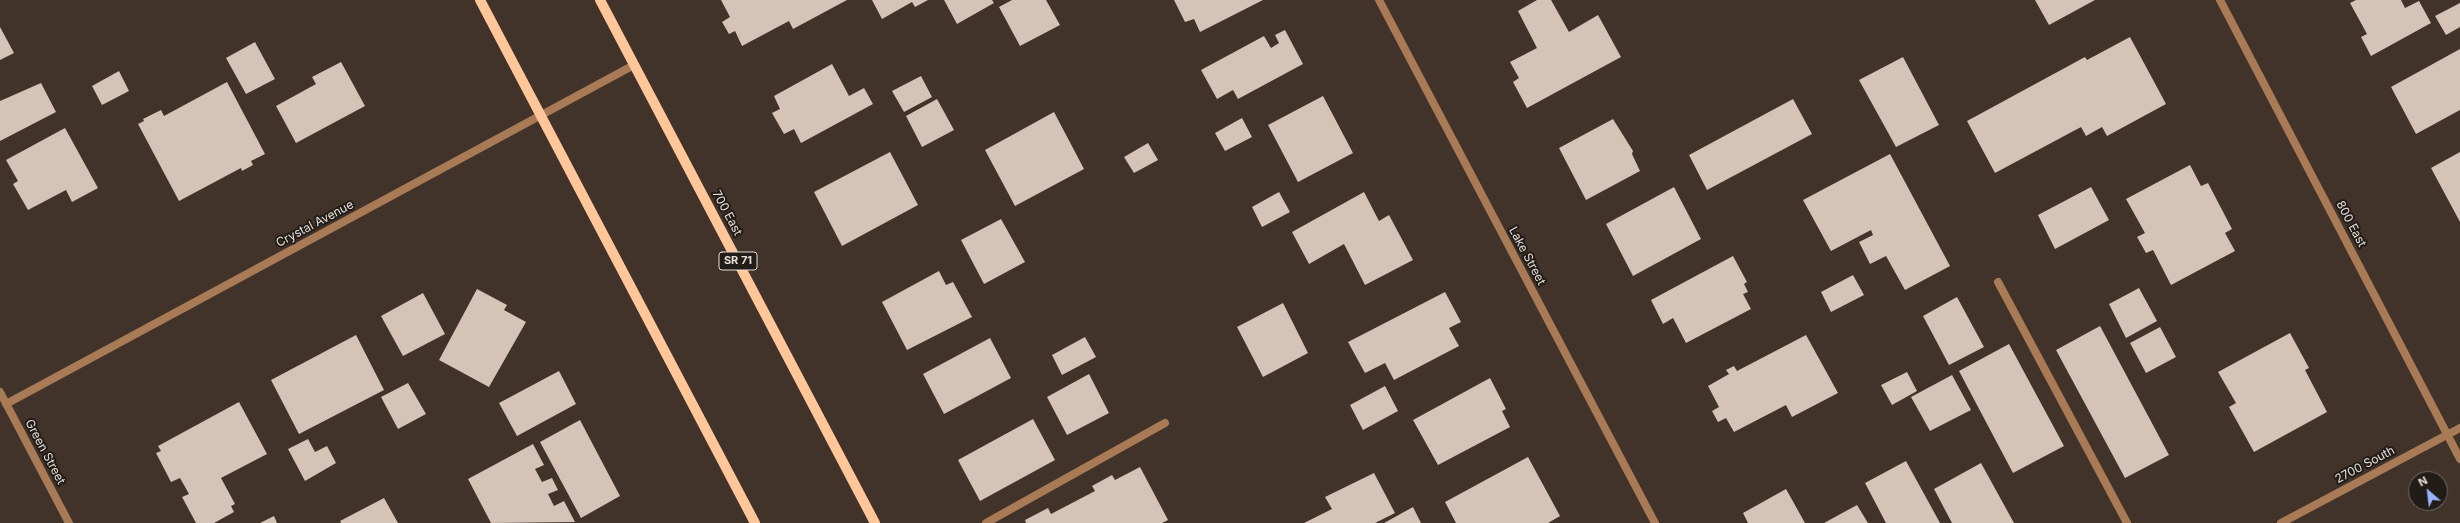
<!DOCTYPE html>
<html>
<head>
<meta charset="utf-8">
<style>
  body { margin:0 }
  #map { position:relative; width:2460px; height:523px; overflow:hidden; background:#413329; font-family:Inter,sans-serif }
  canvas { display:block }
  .north { position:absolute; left:2408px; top:471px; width:40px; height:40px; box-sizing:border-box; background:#221c18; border:1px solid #706964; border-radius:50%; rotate:332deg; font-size:11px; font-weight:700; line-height:16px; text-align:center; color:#e6ddd7 }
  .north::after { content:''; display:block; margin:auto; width:14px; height:18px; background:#9bb4fd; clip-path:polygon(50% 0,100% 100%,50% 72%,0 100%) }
</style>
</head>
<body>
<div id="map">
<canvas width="2460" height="523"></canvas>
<div class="north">N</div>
</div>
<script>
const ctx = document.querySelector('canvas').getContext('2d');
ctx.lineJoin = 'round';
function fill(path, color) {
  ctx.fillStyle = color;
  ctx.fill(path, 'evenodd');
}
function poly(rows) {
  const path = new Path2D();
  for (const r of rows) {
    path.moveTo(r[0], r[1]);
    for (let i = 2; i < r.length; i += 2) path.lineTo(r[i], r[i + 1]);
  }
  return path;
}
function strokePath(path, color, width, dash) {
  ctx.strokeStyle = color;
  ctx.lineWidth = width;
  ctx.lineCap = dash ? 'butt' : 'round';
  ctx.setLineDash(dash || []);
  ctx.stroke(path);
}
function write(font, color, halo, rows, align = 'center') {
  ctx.font = font + ' Inter,sans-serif';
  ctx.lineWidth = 4;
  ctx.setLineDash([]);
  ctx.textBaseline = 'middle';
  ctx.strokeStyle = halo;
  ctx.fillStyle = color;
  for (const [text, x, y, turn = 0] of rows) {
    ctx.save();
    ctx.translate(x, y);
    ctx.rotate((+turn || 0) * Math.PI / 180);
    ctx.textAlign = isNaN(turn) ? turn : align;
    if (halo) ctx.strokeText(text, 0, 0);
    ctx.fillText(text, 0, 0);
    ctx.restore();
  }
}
const building = poly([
  [721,0,847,0,793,29,789,21,742,46,735,31,729,34,722,22,730,17],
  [872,0,928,0,915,7,912,2,882,19],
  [944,0,992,0,994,3,957,24],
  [1012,0,1046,0,1060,25,1020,46,999,7],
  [1174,0,1263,0,1200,32,1194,19,1185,22],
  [1537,0,1551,0,1569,32,1598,15,1621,57,1527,108,1513,82,1519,78,1510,62,1537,48,1518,11],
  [2035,0,2095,0,2049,25],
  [2356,0,2401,0,2405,8,2419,1,2431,23,2371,56,2361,37,2367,34,2350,3],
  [2460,3,2460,27,2446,35,2435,16],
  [0,27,14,53,0,60],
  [1285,30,1303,64,1238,99,1233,90,1217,99,1201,70,1264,36,1271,48,1279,43,1275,35],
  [2130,37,2166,104,2107,136,2102,127,2086,136,2081,127,1995,173,1967,121,2085,57,2087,60],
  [255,42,275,79,246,94,226,58],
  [2460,49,2460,110,2416,134,2391,87],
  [1903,57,1939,125,1896,147,1859,80],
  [341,62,365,106,296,143,276,106,316,84,312,77],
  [832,64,849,96,864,88,873,104,801,143,794,129,784,134,772,113,780,109,774,96],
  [119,71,129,91,102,105,92,86],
  [921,76,932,97,904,112,892,91],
  [227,82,265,154,251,161,253,165,242,171,241,168,179,201,138,124,144,121,143,119,161,110,164,116],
  [41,83,56,112,0,141,0,101],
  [1323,96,1353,153,1298,182,1268,125],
  [937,99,954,130,922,147,906,116],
  [1793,99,1812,134,1707,190,1689,155],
  [1054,112,1084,169,1015,206,985,150],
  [1242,118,1252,137,1225,151,1215,133],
  [1613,119,1633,151,1632,154,1640,171,1586,200,1559,148],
  [65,128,98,188,72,202,66,190,28,210,13,184,18,181,6,160],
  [1148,143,1158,160,1134,173,1124,157],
  [890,152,918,205,842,246,814,192],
  [2460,152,2460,222,2431,168],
  [1890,154,1950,266,1905,290,1886,256,1870,264,1859,242,1873,235,1871,230,1831,251,1803,200],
  [2190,165,2201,186,2208,183,2232,229,2225,233,2235,251,2171,285,2153,250,2146,253,2137,237,2145,233,2126,199],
  [1674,187,1701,239,1633,276,1606,224],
  [2091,187,2109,220,2055,249,2038,215],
  [1279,192,1290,212,1262,227,1252,207],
  [1364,192,1379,221,1389,215,1413,260,1365,285,1344,244,1309,264,1292,232],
  [1001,219,1025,262,984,284,961,240],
  [1733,256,1747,282,1744,284,1748,292,1743,294,1751,309,1686,343,1673,318,1663,324,1651,300],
  [939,271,946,285,953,282,972,317,907,350,882,302],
  [1853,275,1864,295,1831,312,1821,292],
  [2139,288,2157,321,2126,338,2109,304],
  [477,289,507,305,504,310,526,322,489,387,439,360],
  [1445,292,1461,322,1449,328,1459,346,1394,380,1385,363,1365,373,1348,342],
  [423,293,445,334,403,356,381,316],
  [1957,297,1984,347,1949,365,1923,316],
  [1283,303,1308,353,1263,377,1237,327],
  [2100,326,2169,455,2125,478,2056,350],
  [2160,327,2176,357,2146,373,2130,343],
  [2290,333,2309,368,2305,370,2327,412,2254,452,2229,407,2236,403,2218,372],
  [356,335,384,390,299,434,271,380],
  [1806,335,1838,393,1792,417,1786,405,1734,432,1726,418,1718,422,1712,411,1719,407,1708,386,1729,374,1726,370,1734,366,1737,371],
  [1085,337,1096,357,1062,375,1052,355],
  [990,338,1011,378,944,414,923,374],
  [2009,344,2064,446,2013,473,1959,371],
  [559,371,576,404,517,436,499,403],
  [1907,372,1917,391,1892,405,1881,385],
  [1089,374,1109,413,1067,435,1047,397],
  [1952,375,1971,410,1930,431,1911,397],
  [1490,378,1506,409,1502,411,1510,427,1438,465,1413,420],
  [408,383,426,414,398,429,381,397],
  [1385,386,1398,411,1363,430,1350,405],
  [239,402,267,454,221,478,235,504,231,506,234,512,214,523,196,523,182,497,189,494,180,478,171,482,156,453,161,451,158,446],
  [1033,419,1055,460,980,501,958,460],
  [580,420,620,496,581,518,540,442],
  [308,439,315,452,327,446,336,463,305,481,288,449],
  [533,444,544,465,535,469,542,482,552,478,558,490,548,494,554,506,564,501,575,522,491,523,468,479],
  [1528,457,1560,516,1548,523,1456,523,1445,502],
  [1906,461,1940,523,1886,523,1865,483],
  [1981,463,2014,523,1952,523,1934,489],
  [1140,467,1168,520,1162,523,1026,523,1025,520,1048,508,1051,514,1095,491,1092,486,1112,475,1115,480],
  [1374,473,1395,513,1375,523,1304,523,1332,509,1325,497],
  [1786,489,1805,523,1748,523,1743,513],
  [384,498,398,523,341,523,340,521],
  [1857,505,1868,523,1824,523],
  [1413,507,1421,523,1384,523],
  [274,516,277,523,260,523]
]);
const service = poly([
  [1998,282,2127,523],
  [986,523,1165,423]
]);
const minor = poly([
  [1379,0,1655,523],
  [2220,0,2460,459],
  [0,392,69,523],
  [6,404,634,65]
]);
const tertiary = poly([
  [2281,523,2460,428]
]);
const primary = poly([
  [480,0,755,523],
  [600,0,875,523]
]);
const shields = [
  [738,261,38]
];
const shieldNames = [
  ["SR 71",738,261]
];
const streetNames = [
  ["700 East",727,213,62],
  ["Crystal Avenue",315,224,-28],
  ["800 East",2351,224,62],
  ["Lake Street",1527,256,62],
  ["Green Street",45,452,62],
  ["2700 South",2365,465,-28]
];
fill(building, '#d4c3b6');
strokePath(service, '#a87a56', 8);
strokePath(minor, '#a87a56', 8);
strokePath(tertiary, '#a87a56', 8);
strokePath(primary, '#ffc69a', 10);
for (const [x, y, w] of shields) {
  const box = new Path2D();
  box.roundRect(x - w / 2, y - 9, w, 18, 3);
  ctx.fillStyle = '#221c18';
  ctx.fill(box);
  strokePath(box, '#e6ddd7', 1);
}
write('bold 11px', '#e6ddd7', null, shieldNames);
write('12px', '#e6ddd7', '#221c18', streetNames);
</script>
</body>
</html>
